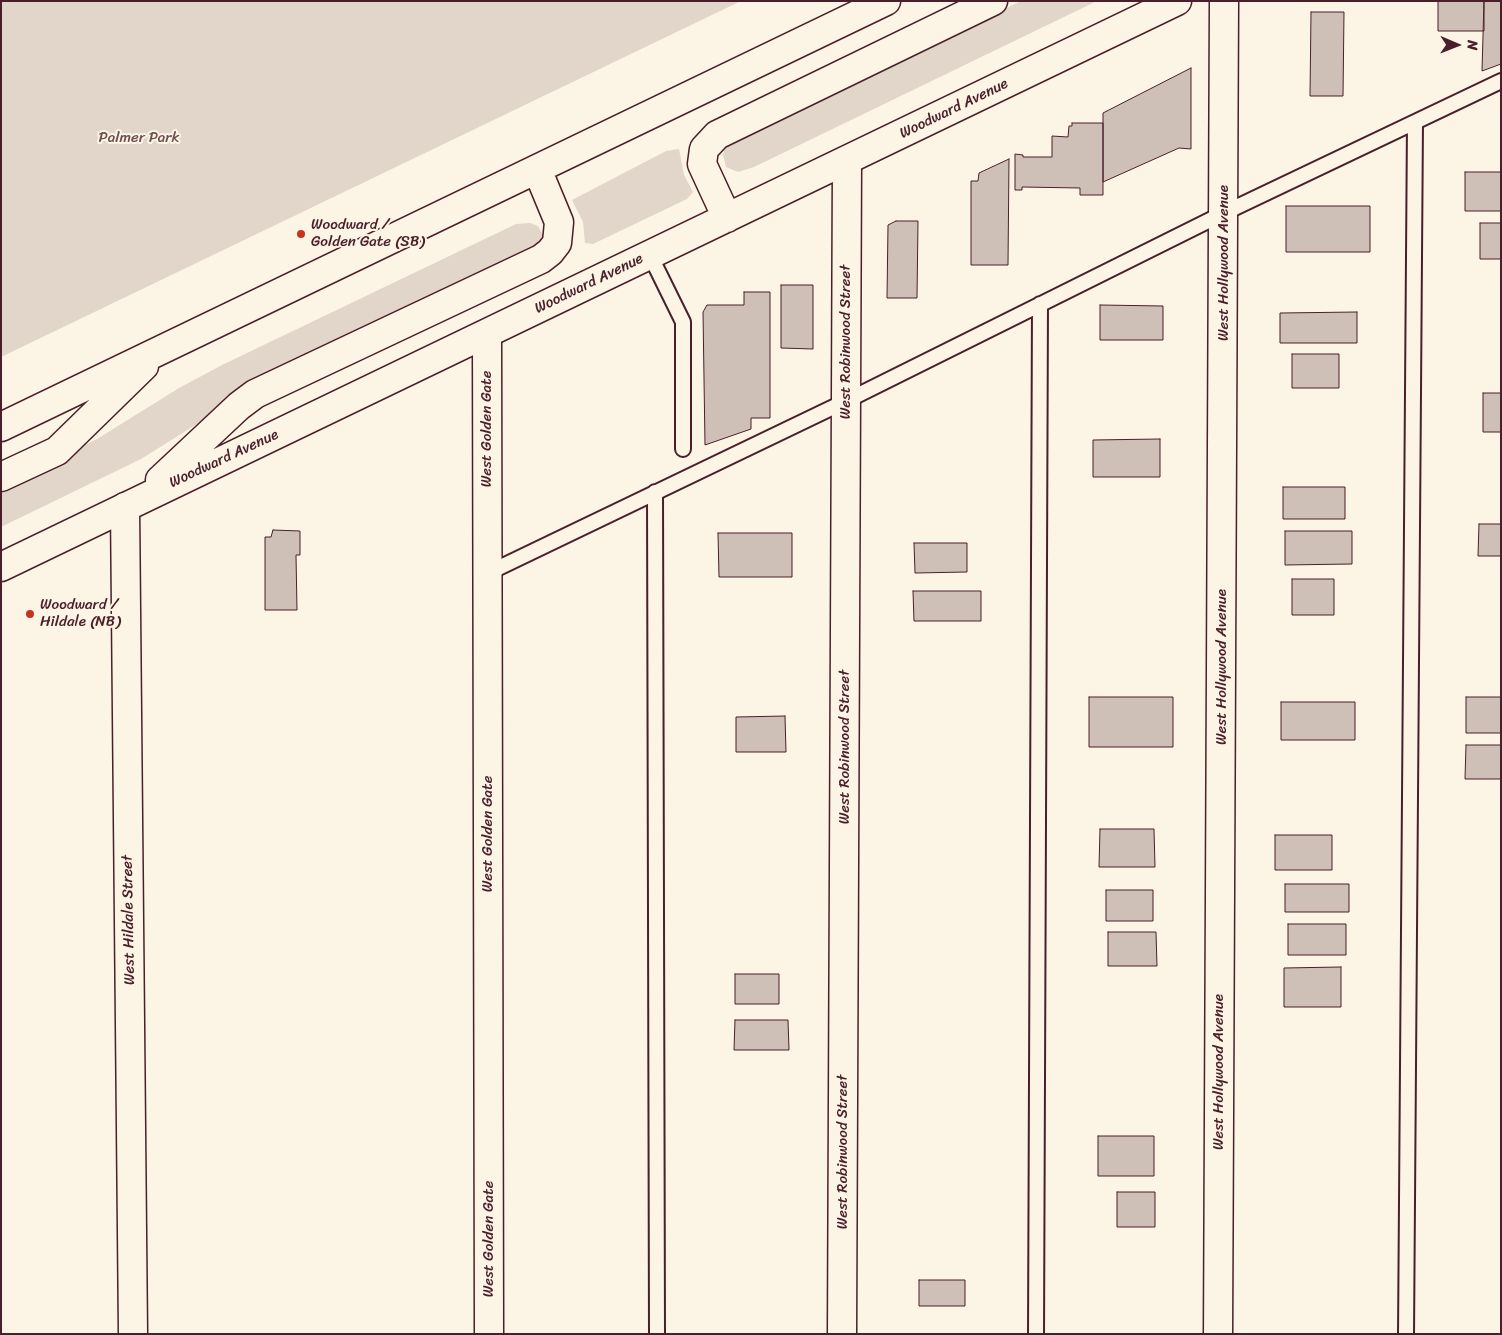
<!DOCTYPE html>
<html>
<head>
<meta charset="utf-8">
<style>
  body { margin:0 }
  #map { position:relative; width:1502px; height:1335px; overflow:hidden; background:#fcf5e5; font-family:Sriracha,sans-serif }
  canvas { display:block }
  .frame { position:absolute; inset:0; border:2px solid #4a1f2b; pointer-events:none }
  .north { position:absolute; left:1432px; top:20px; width:50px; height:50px; -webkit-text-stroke:4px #fcf5e5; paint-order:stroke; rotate:91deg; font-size:14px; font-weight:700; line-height:20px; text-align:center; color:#4a1f2b }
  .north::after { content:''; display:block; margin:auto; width:18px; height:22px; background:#4a1f2b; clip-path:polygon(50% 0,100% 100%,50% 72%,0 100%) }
</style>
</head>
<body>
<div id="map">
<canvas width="1502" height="1335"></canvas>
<div class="frame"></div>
<div class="north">N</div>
</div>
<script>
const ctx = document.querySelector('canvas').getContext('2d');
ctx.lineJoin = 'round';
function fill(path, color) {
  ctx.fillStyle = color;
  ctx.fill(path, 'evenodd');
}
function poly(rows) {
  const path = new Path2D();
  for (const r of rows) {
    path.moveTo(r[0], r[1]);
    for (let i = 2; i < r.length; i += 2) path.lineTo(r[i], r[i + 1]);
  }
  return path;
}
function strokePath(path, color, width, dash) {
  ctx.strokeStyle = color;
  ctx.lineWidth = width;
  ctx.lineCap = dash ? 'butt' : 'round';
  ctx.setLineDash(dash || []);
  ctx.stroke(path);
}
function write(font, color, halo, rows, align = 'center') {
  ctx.font = font + ' Sriracha,sans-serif';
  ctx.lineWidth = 4;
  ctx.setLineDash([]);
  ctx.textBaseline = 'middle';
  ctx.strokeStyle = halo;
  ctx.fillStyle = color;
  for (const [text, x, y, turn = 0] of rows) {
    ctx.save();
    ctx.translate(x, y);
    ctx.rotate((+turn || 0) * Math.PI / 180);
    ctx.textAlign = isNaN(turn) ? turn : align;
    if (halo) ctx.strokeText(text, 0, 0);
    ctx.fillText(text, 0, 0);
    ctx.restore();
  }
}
const green = poly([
  [1,1,741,1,1,357],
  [1021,1,1097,1,754,167,738,172,726,167,723,155,725,146],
  [679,149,684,175,693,192,687,199,593,244,585,243,583,222,572,200,666,151],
  [530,223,538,226,543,235,538,247,205,419,141,459,1,527,1,487,97,439,179,388,222,365,516,224]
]);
const building = poly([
  [1438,1,1484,1,1484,31,1438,31,1438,1],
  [1484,1,1501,1,1501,64,1482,71,1484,1],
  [1311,12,1344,12,1343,96,1310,96,1311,12],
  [1191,68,1191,149,1179,148,1103,182,1103,113,1191,68],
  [1072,123,1103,123,1103,195,1080,195,1080,188,1022,187,1022,190,1015,190,1015,154,1023,155,1023,157,1052,157,1052,136,1068,137,1069,126,1072,126,1072,123],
  [1009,159,1008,265,971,265,971,181,978,181,979,173,1009,159],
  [1465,172,1501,172,1501,211,1465,211,1465,172],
  [1286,206,1370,206,1370,252,1286,252,1286,206],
  [896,221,918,221,917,298,887,298,888,225,896,221],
  [1480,223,1501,223,1501,259,1480,259,1480,223],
  [781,285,813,285,813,349,781,348,781,285],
  [744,292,770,292,770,418,751,418,751,429,705,445,703,312,707,305,744,305,744,292],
  [1100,305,1163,306,1163,340,1100,340,1100,305],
  [1357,312,1357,343,1280,343,1280,313,1357,312],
  [1292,354,1339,354,1339,388,1292,388,1292,354],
  [1483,393,1501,393,1501,432,1483,432,1483,393],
  [1160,439,1160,477,1093,477,1093,440,1160,439],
  [1283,487,1345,487,1345,519,1283,519,1283,487],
  [1479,524,1501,524,1501,556,1478,556,1479,524],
  [273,530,300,531,300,555,296,555,297,610,265,610,265,537,271,537,273,530],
  [1285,531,1352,531,1352,564,1285,565,1285,531],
  [718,533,792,533,792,577,719,577,718,533],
  [914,543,967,543,967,572,915,573,914,543],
  [1292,579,1334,579,1334,615,1292,615,1292,579],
  [913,591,981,591,981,621,914,621,913,591],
  [1089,697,1173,697,1173,747,1089,747,1089,697],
  [1466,697,1501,697,1501,733,1466,733,1466,697],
  [1281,702,1355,702,1355,740,1281,740,1281,702],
  [785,716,786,752,736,752,736,717,785,716],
  [1466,745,1501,745,1501,779,1465,779,1466,745],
  [1100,829,1154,829,1155,867,1099,867,1100,829],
  [1275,835,1332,835,1332,870,1275,870,1275,835],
  [1285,884,1349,884,1349,912,1285,912,1285,884],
  [1106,890,1153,890,1153,921,1106,921,1106,890],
  [1288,924,1346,924,1346,955,1288,955,1288,924],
  [1108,932,1156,932,1157,966,1108,966,1108,932],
  [1341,967,1341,1007,1284,1007,1284,968,1341,967],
  [735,974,779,974,779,1004,735,1004,735,974],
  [735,1020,788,1020,789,1050,734,1050,735,1020],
  [1098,1136,1154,1136,1154,1176,1098,1176,1098,1136],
  [1117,1192,1155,1192,1155,1227,1117,1227,1117,1192],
  [919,1280,965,1280,965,1306,919,1306,919,1280]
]);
const lane = poly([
  [650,255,683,322,683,449],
  [655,492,657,1334],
  [488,573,846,401,1224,213,1501,81],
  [1036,1334,1040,304],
  [1406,1334,1415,122]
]);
const street = poly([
  [487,334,489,1334],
  [125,507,133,1334],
  [842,1334,847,161],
  [1218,1334,1224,1]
]);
const primary = poly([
  [727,218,702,164,704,149,717,135,993,1],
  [1,427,886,1],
  [1,477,57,451,144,366],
  [160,480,239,406,255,394,541,259,550,252,557,243,559,222,537,169],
  [1,567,1177,1]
]);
const markers = [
  [301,234,5,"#c8321e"],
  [30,614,5,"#c8321e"]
];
const streetNames = [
  ["Woodward Avenue",954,109,-26],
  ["West Hollywood Avenue",1224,263,-90],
  ["Woodward Avenue",589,284,-26],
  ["West Robinwood Street",846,342,-90],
  ["West Golden Gate",487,429,-90],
  ["Woodward Avenue",224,459,-25],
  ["West Hollywood Avenue",1222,667,-90],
  ["West Robinwood Street",845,747,-90],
  ["West Golden Gate",488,834,-90],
  ["West Hildale Street",129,920,-91],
  ["West Hollywood Avenue",1219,1072,-90],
  ["West Robinwood Street",843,1152,-90],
  ["West Golden Gate",489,1239,-90]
];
const parkNames = [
  ["Palmer Park",139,138]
];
const poiNames = [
  ["Woodward /",311,225],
  ["Golden Gate (SB)",311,242],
  ["Woodward /",40,605],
  ["Hildale (NB)",40,622]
];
fill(green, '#e2d5ca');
fill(building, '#cfc0b7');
strokePath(building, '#4a1f2b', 1);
strokePath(lane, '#4a1f2b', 18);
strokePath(street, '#4a1f2b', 31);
strokePath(primary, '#4a1f2b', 31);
strokePath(lane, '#fcf5e5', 14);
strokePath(street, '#fcf5e5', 28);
strokePath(primary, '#fcf5e5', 28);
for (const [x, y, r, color] of markers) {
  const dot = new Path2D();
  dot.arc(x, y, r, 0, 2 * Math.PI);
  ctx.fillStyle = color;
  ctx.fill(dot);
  strokePath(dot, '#fcf5e5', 2);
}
write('15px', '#4a1f2b', '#fcf5e5', streetNames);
write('15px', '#704c53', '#fcf5e5', parkNames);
write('15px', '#4a1f2b', '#fcf5e5', poiNames, 'left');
</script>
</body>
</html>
